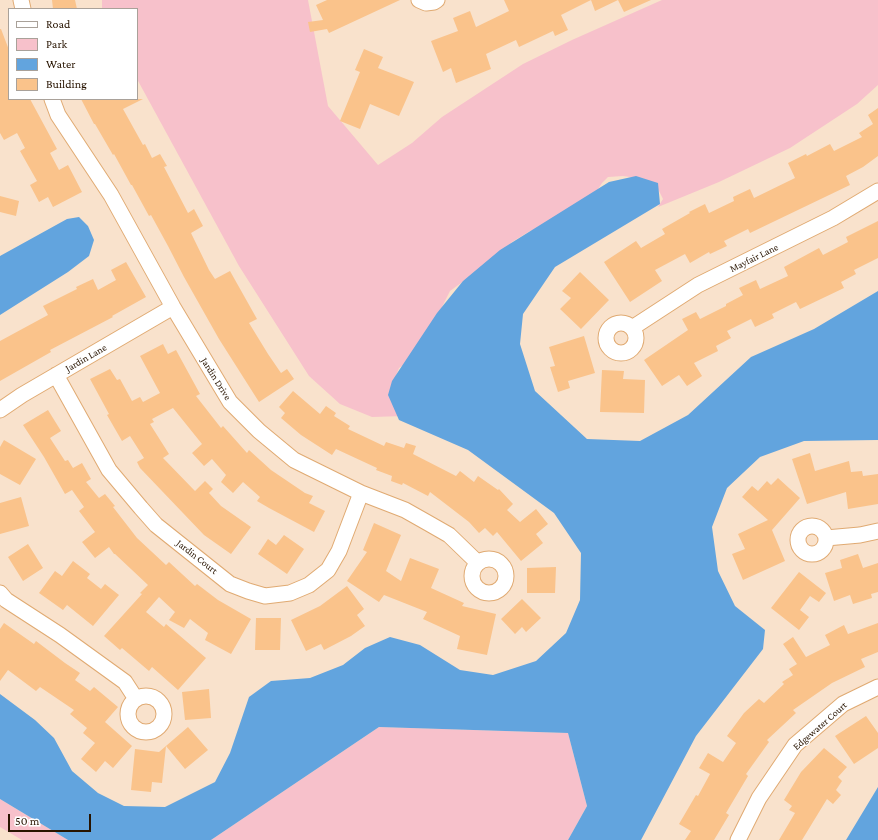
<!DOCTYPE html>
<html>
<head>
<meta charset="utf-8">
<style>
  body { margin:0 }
  #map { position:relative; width:878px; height:840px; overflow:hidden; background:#f9e2cc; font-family:"Crimson Pro",serif }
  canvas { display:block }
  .legend { position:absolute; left:8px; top:8px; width:130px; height:92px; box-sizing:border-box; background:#fff; border:1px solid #a9a199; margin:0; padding:5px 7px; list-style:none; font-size:12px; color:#281400 }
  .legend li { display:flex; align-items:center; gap:8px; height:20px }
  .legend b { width:20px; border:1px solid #a9a199 }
  .scale { position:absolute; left:8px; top:814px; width:83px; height:18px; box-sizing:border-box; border:2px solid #281400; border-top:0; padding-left:5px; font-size:12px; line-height:14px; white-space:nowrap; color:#281400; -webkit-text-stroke:3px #fff; paint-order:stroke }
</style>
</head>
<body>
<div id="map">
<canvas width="878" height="840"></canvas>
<ul class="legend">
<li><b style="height:5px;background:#fff"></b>Road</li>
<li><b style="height:11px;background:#f7c1cb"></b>Park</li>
<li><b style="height:11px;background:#62a4de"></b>Water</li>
<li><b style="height:11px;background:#fac38b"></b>Building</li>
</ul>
<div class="scale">50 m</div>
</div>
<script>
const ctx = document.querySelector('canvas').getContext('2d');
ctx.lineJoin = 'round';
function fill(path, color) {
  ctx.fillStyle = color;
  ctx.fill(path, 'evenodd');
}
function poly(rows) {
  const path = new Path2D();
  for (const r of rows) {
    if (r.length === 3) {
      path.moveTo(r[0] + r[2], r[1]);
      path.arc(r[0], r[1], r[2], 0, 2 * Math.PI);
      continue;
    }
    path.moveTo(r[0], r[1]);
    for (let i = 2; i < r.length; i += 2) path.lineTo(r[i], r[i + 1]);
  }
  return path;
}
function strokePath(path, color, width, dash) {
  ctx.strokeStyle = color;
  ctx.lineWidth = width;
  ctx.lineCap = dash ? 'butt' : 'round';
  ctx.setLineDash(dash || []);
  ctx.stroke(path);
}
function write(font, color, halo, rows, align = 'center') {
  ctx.font = font + ' "Crimson Pro",serif';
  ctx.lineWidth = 3;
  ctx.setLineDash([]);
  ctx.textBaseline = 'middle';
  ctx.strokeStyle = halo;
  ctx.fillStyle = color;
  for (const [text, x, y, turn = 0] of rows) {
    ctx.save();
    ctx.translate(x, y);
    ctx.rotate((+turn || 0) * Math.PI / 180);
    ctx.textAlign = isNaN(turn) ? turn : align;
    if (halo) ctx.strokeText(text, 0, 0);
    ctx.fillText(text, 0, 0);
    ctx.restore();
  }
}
const green = poly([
  [102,0,308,0,328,106,378,165,412,143,442,117,523,64,572,40,662,0,878,0,878,85,857,104,790,148,719,182,658,207,663,199,659,191,652,182,644,179,623,176,608,177,602,183,588,204,560,222,530,231,512,242,505,251,450,291,429,333,409,361,399,368,394,381,404,416,372,417,340,404,309,376,239,266,137,79,137,9,102,9],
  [379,727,568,733,587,806,568,840,211,840],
  [0,799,68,840,22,840,0,827]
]);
const water = poly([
  [636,176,658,183,660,204,555,267,523,314,520,344,535,391,587,439,640,441,688,415,751,357,814,329,878,291,878,440,804,441,760,457,727,488,712,527,718,571,735,606,765,630,763,649,696,736,641,840,568,840,587,806,568,733,379,727,211,840,68,840,0,799,0,694,35,720,54,738,72,771,98,793,124,806,165,807,215,782,230,753,249,697,271,681,310,678,343,665,365,648,390,637,420,645,460,670,493,675,536,661,566,633,580,600,581,553,554,513,468,450,399,420,388,395,392,381,437,313,463,281,500,250,609,182],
  [79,217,88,226,94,240,89,256,68,272,0,315,0,256,67,219],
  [878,787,878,840,846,840]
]);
const building = poly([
  [52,0,75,0,77,9,53,9],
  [327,0,400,0,329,33,327,29,310,32,308,22,323,20,316,5],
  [504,0,651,0,624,12,618,0,595,11,591,0,561,15,568,30,555,36,553,31,519,47,516,40,486,54,491,69,456,83,451,68,443,72,431,41,458,31,453,18,470,11,476,27,509,11],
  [0,29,1,29,9,50,9,99,30,99,57,149,50,153,59,170,68,165,82,192,53,207,48,197,39,202,30,185,37,181,20,151,25,148,17,133,4,140,0,133],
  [364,49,383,57,378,68,414,82,399,116,370,104,360,129,340,121,360,72,355,70],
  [81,99,143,99,123,109,143,145,145,144,152,158,160,154,167,166,164,167,188,213,194,209,203,226,191,233,209,270,215,279,230,271,257,319,249,323,268,354,281,373,287,369,294,379,259,402,219,339,184,277,168,246,151,215,149,216,132,185,131,185,114,154,113,155,95,124,94,124],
  [878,108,878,156,863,167,846,176,850,185,750,233,748,229,724,241,727,246,710,254,709,252,690,263,685,254,655,270,662,281,630,302,604,262,636,241,641,248,665,234,662,229,690,213,689,212,705,204,709,213,734,201,733,197,750,189,754,198,795,178,788,163,806,154,807,156,830,144,834,151,862,137,859,133,873,124,868,115],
  [0,196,19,201,16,216,0,212],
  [878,221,878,258,854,270,856,274,841,282,844,288,800,309,796,302,772,314,774,318,755,327,751,319,727,331,731,338,716,346,718,351,694,363,702,376,687,386,679,375,662,386,644,360,688,330,682,319,696,312,700,319,726,306,726,304,743,295,739,288,756,280,760,289,788,276,784,267,819,248,823,255,848,242,846,237],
  [126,262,146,297,112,316,113,317,50,350,51,352,0,381,0,341,48,315,43,306,77,289,76,287,93,279,98,290,116,280,111,270],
  [580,272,609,300,581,329,560,309,571,298,562,291],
  [584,336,595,373,568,381,570,388,558,392,550,367,555,366,549,347],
  [163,344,168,354,176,350,200,394,196,396,221,428,223,426,247,453,249,450,271,470,305,493,313,496,309,503,325,511,314,532,269,508,257,501,260,497,243,482,233,493,221,482,226,475,212,459,204,466,192,453,202,444,173,408,152,419,154,422,150,424,169,454,163,458,195,491,205,481,213,489,209,493,221,506,251,527,231,554,204,535,140,468,137,462,144,458,130,436,122,441,107,415,109,414,90,379,110,369,117,380,120,379,132,401,140,397,143,402,160,393,140,356],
  [602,370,624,371,623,379,645,380,644,413,600,412],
  [293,391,320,414,326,406,336,413,334,416,350,426,348,429,384,446,386,442,404,448,406,443,416,446,413,454,456,476,460,471,474,482,478,476,498,490,499,489,513,504,507,510,520,522,536,509,548,524,536,534,543,543,521,561,497,532,493,536,485,528,479,533,469,522,430,492,428,496,403,483,402,485,391,481,392,476,376,470,377,468,336,449,332,455,301,435,281,418,285,413,279,407],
  [48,410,61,431,50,438,65,461,68,460,73,468,82,463,91,479,86,482,99,498,105,494,115,506,113,507,137,538,166,565,169,562,195,586,197,584,218,600,251,619,231,654,205,640,208,633,190,619,184,628,169,620,175,612,159,597,146,612,164,627,166,624,206,658,178,690,152,667,149,671,122,648,120,650,104,636,142,594,140,593,148,585,115,554,114,554,109,547,95,558,82,542,95,532,79,511,84,507,72,490,65,494,44,457,23,425],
  [4,440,36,459,20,485,0,474,0,447],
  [810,453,815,471,849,461,851,472,862,471,863,476,878,474,878,504,848,509,846,492,807,504,792,459],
  [778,478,800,498,772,530,785,561,743,580,732,554,745,549,738,534,768,520,742,497,752,486,758,491,767,481,771,485],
  [21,497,29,526,0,534,0,503],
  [374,523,401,535,386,571,401,581,410,558,439,569,431,588,464,603,462,606,496,614,487,655,457,649,460,636,423,619,427,612,384,595,379,602,347,581,367,552,363,550],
  [284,535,304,549,287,574,258,554,268,539,276,545],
  [28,544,43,568,23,581,8,557],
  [858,554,863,568,878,563,878,592,871,594,872,598,853,604,850,595,834,601,825,573,842,568,840,560],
  [73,561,90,574,87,578,101,589,105,584,119,595,93,626,67,605,63,610,39,593,55,571,62,576],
  [556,567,555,593,527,593,527,568],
  [799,572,826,593,819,602,810,596,800,610,809,617,799,630,771,608],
  [347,586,364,609,357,615,365,626,351,636,324,650,321,644,306,651,291,620,320,606],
  [522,599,541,618,526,632,522,627,515,634,501,619],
  [256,618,281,618,280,650,255,650],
  [4,623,34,644,36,641,65,663,80,673,75,680,90,691,94,687,118,707,105,722,132,746,113,768,105,761,96,772,81,759,95,743,83,733,87,728,70,714,74,710,40,687,36,691,8,670,0,681,0,629],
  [878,623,878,652,861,659,865,667,832,683,793,710,796,713,767,740,769,742,746,774,748,776,726,813,729,815,714,840,685,840,691,831,679,824,696,795,698,796,710,774,699,768,708,753,723,762,736,743,727,736,744,713,759,699,764,703,784,684,782,682,793,675,789,669,797,664,783,644,793,637,806,657,830,645,825,635,844,625,848,634],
  [209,689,211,718,185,720,182,692],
  [866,716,878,733,878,748,854,764,835,736],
  [188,727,208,750,185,769,166,746,162,783,152,782,151,792,131,790,135,749,159,752],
  [824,748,847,767,838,777,842,781,836,790,841,795,833,804,827,799,802,840,779,840,795,813,789,810,792,806,784,800,801,772]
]);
const minor = poly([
  [21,0,23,9],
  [419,0,426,3,434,2,437,0],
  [52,99,58,115,111,195,173,307,230,402,259,431,294,460,361,493,405,510,428,523,449,535,478,563],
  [621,338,15],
  [632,328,698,285,833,218,878,191],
  [56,375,109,470,141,508,156,525,230,584,248,591,265,596,290,593,309,585,328,570,339,551,361,493],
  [0,410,22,395,173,307],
  [812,540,14],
  [826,538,860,535,878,531],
  [489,576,17],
  [0,593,6,600,60,635,125,682,136,699],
  [146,714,18],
  [738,840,759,798,795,745,843,704,878,687]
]);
const streetNames = [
  ["Mayfair Lane",754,258,-26],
  ["Jardin Lane",86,358,-30],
  ["Jardin Drive",216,379,58],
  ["Jardin Court",197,557,38],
  ["Edgewater Court",820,726,-41]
];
fill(green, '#f7c1cb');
fill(water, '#62a4de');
fill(building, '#fac38b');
strokePath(minor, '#e0aa72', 17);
strokePath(minor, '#fff', 15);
write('10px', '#281400', '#fff', streetNames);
</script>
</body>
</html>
